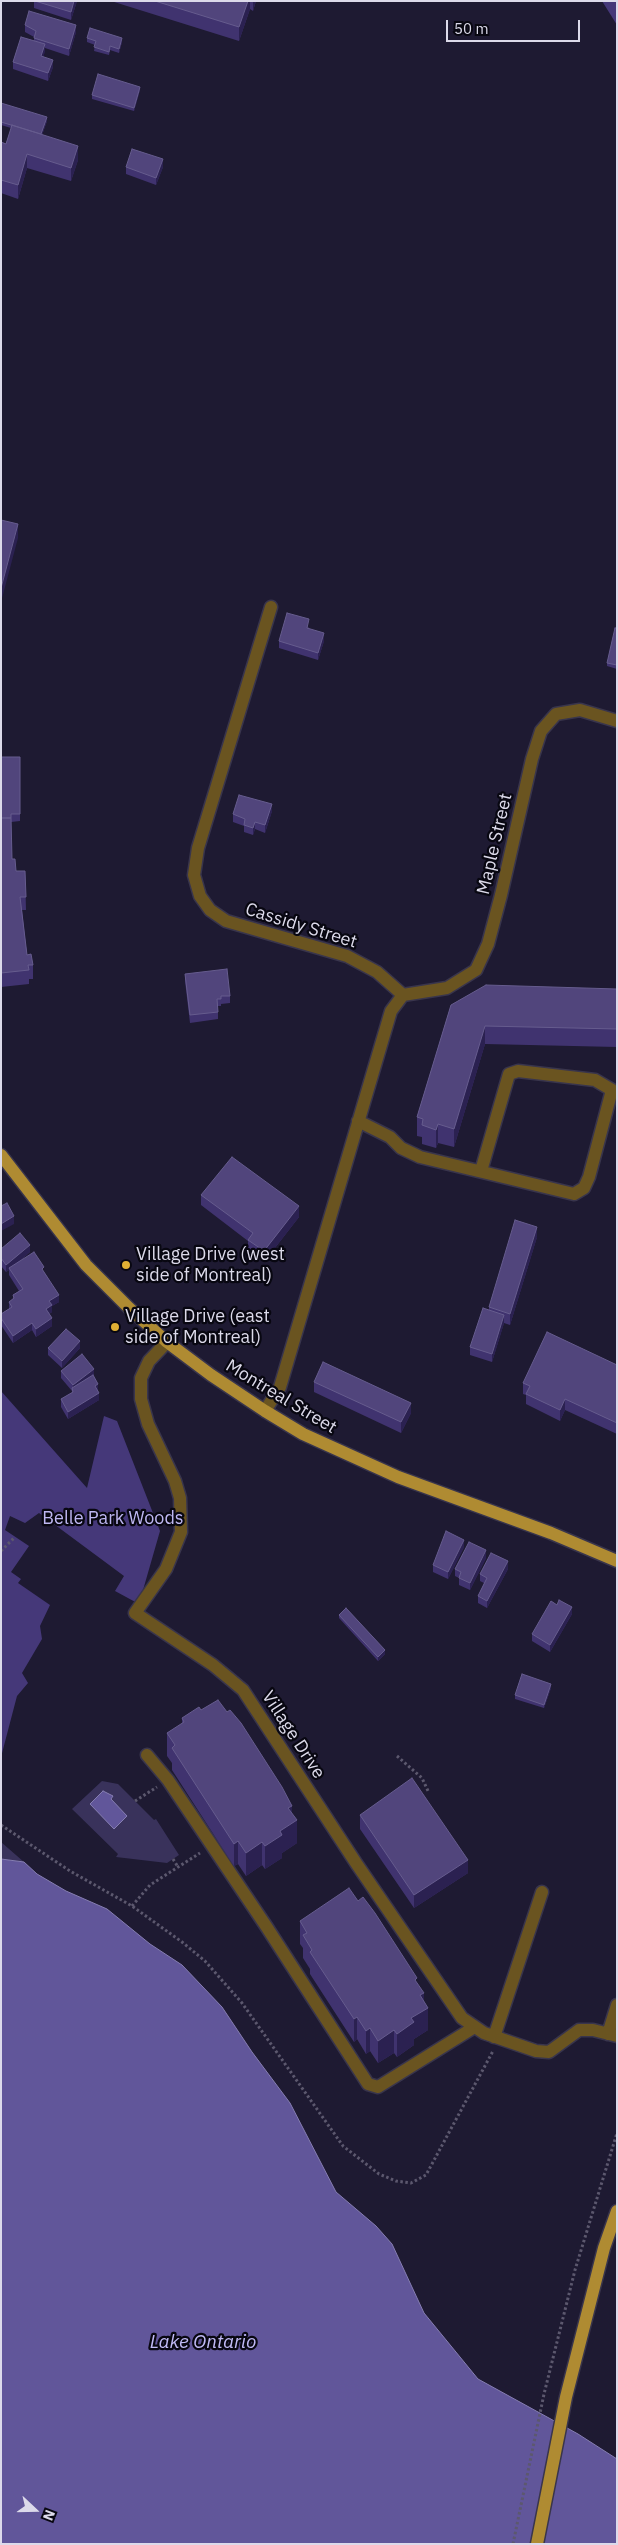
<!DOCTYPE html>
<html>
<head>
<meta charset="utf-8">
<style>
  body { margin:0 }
  #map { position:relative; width:618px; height:2545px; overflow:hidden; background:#1e1a32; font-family:"IBM Plex Sans",sans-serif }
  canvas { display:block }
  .frame { position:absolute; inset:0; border:2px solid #dcdaea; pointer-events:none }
  .north { position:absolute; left:10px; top:2485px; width:50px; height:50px; -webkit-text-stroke:4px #080711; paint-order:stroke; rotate:111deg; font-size:14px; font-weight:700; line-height:20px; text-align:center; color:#dcdaea }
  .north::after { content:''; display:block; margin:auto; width:18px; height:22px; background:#dcdaea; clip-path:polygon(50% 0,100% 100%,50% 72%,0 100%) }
  .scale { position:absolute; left:446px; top:20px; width:134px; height:22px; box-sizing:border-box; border:2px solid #dcdaea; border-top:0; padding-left:6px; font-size:15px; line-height:18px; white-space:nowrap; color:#dcdaea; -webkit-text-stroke:4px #080711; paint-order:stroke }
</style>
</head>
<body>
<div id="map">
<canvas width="618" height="2545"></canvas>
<div class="frame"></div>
<div class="north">N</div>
<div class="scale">50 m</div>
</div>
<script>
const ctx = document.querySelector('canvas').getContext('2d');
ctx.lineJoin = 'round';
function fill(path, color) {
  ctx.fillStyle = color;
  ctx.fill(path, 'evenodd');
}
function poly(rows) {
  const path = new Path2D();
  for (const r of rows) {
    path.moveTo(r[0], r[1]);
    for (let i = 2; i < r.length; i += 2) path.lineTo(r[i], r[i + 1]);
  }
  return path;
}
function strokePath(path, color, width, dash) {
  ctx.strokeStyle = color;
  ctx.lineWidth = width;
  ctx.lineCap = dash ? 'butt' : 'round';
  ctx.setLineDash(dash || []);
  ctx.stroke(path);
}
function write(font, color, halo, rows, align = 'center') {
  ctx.font = font + ' "IBM Plex Sans",sans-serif';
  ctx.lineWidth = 4.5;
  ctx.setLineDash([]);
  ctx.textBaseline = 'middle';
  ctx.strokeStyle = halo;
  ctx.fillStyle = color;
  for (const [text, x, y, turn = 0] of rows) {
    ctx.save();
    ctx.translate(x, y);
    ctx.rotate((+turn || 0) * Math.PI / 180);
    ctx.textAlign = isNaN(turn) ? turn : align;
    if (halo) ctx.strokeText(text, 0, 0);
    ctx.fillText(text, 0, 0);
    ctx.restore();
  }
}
const green = poly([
  [102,1781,118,1784,154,1820,156,1819,179,1855,167,1863,116,1857,118,1854,72,1809],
  [1,1842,24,1862,1,1859]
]);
const forest = poly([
  [602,1,617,1,617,25],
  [1,1391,87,1488,104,1416,117,1421,160,1531,139,1604,115,1591,124,1576,39,1513,25,1523,10,1516,5,1530,29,1546,11,1572,21,1579,18,1583,50,1605,40,1626,42,1639,22,1673,28,1683,17,1696,1,1757]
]);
const water = poly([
  [103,1791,113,1796,111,1799,127,1816,114,1829,90,1804,103,1791],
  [1,1859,24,1862,37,1874,66,1891,107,1909,150,1944,182,1965,222,2007,252,2052,290,2103,336,2192,376,2226,392,2244,424,2313,478,2379,578,2434,617,2459,617,2544,1,2544,1,1859]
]);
const path = poly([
  [1,1551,15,1537],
  [397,1756,422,1778,429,1793],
  [135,1801,157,1787],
  [1,1825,70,1871,132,1906,182,1942,205,1961,242,2003,343,2146,379,2174,396,2181,411,2183,426,2175,493,2051],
  [173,1859,178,1867],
  [132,1906,150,1885,200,1853],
  [513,2544,544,2394,575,2270,617,2133]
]);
const minor = poly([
  [403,995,447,988,476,970,488,944,501,895,532,759,541,731,556,714,580,710,617,721],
  [358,1121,390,1137,401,1148,420,1157,574,1194,584,1188,589,1177,612,1090,595,1080,518,1071,509,1074,481,1171],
  [167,1342,149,1361,141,1378,141,1399,148,1424,175,1481,180,1498,181,1532,166,1569,135,1613,213,1665,243,1690,356,1863,462,2018,484,2033,536,2051,549,2052,579,2030,593,2030,617,2036],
  [265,1411,280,1387,391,1011,403,995,377,972,347,956,226,921,210,910,200,896,194,875,198,848,271,607],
  [147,1755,168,1780,266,1926,368,2084,378,2087,473,2028],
  [608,2034,617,2005],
  [494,2037,542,1892]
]);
const major = poly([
  [1,1155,86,1265,129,1308,167,1342,211,1375,265,1411,303,1434,398,1477,551,1533,617,1561],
  [537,2544,566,2397,604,2248,617,2211]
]);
const wall = poly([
  [34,1,77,1,71,20,34,8],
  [111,1,256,1,253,11,250,9,239,41],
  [25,25,76,32,69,56,45,48,43,56,53,67,48,81,13,69,13,62,34,41,34,37,25,32],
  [87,38,122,42,119,53,110,50,109,55,94,51,95,45,87,42],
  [140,90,134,111,92,99,92,95],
  [1,103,47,121,42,135,78,160,71,181,27,168,18,199,1,193,1,142,6,144,11,128,1,125],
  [126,167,163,167,156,185,126,174],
  [309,627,308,629,324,641,318,660,279,648,279,641],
  [617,628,617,669,607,666,607,663],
  [1,757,20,757,20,821,11,822,12,859,16,871,25,871,26,910,22,910,27,955,33,965,33,979,29,979,29,984,1,987],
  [272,811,265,833,255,829,253,835,244,832,244,826,233,822,233,814],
  [185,974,230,996,230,1003,221,1004,221,1006,218,1006,218,1019,190,1023,185,981],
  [617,989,617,1047,485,1044,454,1147,438,1143,436,1148,422,1144,422,1137,417,1136,417,1117,451,1005],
  [201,1195,299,1217,264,1262,248,1250,248,1241,201,1205],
  [537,1237,510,1325,504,1323,492,1362,470,1355,470,1347,489,1310,489,1307],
  [1,1249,30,1252,20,1261,44,1273,59,1302,52,1306,52,1312,49,1314,52,1326,36,1337,32,1330,13,1343,1,1325,1,1314,9,1309,9,1302,13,1299,13,1295,19,1291,9,1275,9,1270,6,1272,1,1266],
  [48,1348,80,1348,62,1368,48,1355],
  [617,1365,617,1434,565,1410,560,1421,526,1404,526,1395,523,1394,523,1383],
  [61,1371,94,1376,98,1391,99,1400,68,1419,61,1407,61,1399,72,1393,72,1391,61,1378],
  [314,1382,411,1413,401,1433,314,1392],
  [464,1547,448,1579,433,1572,433,1565],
  [486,1558,470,1590,459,1585,459,1578,455,1576,455,1569],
  [508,1569,487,1608,478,1603,478,1596,484,1583,480,1581,480,1574],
  [557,1605,572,1614,550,1652,532,1641,532,1634],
  [339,1615,385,1654,378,1661,339,1618],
  [551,1688,544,1708,515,1699,515,1695],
  [201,1710,292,1814,297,1843,282,1853,282,1858,265,1869,262,1865,246,1876,238,1864,234,1866,172,1770,172,1763,167,1756,167,1733,182,1724,182,1718],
  [360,1815,468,1873,414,1908,360,1829],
  [358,1901,417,1983,424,2001,428,2030,414,2039,414,2045,397,2057,394,2053,378,2063,370,2051,366,2054,357,2039,354,2042,310,1974,310,1969,303,1958,303,1948,300,1944,300,1921]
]);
const shadedWall = poly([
  [74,1,77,1,71,20,71,12],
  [248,1,250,1,250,9,239,41,239,27],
  [253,1,256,1,253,11],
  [76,25,76,32,69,56,69,49],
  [122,38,122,42,119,53,119,49],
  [45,44,45,52,41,63,41,56],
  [53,60,53,67,48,81,48,73],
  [140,87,140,90,134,111,134,108],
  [47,117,47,121,41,138,41,134],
  [78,146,78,160,71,181,71,168],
  [27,154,27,168,18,199,18,185],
  [163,159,163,167,156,185,156,178],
  [18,524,18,538,1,602,1,588],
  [324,633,324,641,318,660,318,653],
  [272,804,272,811,265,833,265,825],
  [255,822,255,829,253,835,253,828],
  [485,1026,485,1044,454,1147,454,1129],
  [438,1124,438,1143,436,1148,436,1130],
  [299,1206,299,1217,264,1262,264,1251],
  [14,1216,14,1224,1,1231,1,1224],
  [537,1227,537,1237,510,1325,510,1314],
  [30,1245,30,1252,10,1269,9,1268,9,1270,6,1272,6,1265],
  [59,1295,59,1302,52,1306,52,1312,46,1316,46,1309,49,1301],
  [504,1315,504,1323,492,1362,492,1354],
  [52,1318,52,1326,36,1337,36,1329],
  [32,1323,32,1330,13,1343,13,1336],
  [80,1341,80,1348,62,1368,62,1361],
  [94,1369,94,1376,73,1393,73,1385],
  [98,1384,98,1391,95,1386],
  [99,1393,99,1400,68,1419,68,1412],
  [565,1399,565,1410,560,1421,560,1410],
  [411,1403,411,1413,401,1433,401,1422],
  [464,1540,464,1547,448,1579,448,1572],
  [486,1550,486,1558,470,1590,470,1583],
  [508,1561,508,1569,487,1608,487,1601],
  [572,1607,572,1614,550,1652,550,1645],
  [385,1650,385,1654,378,1661,378,1657],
  [551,1684,551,1688,544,1708,544,1705],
  [292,1806,292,1823,297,1820,297,1843,282,1853,282,1858,265,1869,265,1846,280,1831,288,1808],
  [238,1841,238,1864,234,1866,234,1844],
  [262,1842,262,1865,246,1876,246,1853],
  [468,1860,468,1873,414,1908,414,1895],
  [424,1993,424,2010,428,2008,428,2030,414,2039,414,2045,397,2057,397,2034,411,2018,420,1995],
  [357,2017,357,2039,354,2042,354,2019],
  [370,2028,370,2051,366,2054,366,2031],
  [394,2030,394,2053,378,2063,378,2041]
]);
const building = poly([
  [35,1,74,1,71,12,35,1],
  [155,1,248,1,239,27,155,1],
  [29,11,76,25,69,49,34,38,36,31,25,25,29,11],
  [90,28,122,38,119,49,110,46,109,52,94,47,96,41,87,38,90,28],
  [21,37,45,44,41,56,53,60,48,73,13,62,21,37],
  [98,74,140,87,134,108,92,95,98,74],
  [1,103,47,117,41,134,1,122,1,103],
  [12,125,78,146,71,168,27,154,18,185,1,180,1,142,6,144,12,125],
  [132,149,163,159,156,178,126,167,132,149],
  [1,520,18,524,1,588,1,520],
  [287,613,309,619,307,628,324,633,318,653,279,641,287,613],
  [615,628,617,628,617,665,607,663,615,628],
  [1,757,20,757,20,814,11,814,11,818,1,818,1,757],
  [239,795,272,804,265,825,255,822,253,828,244,825,245,819,233,814,239,795],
  [1,818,11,818,12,859,15,859,16,871,25,871,26,897,20,897,27,955,31,954,33,965,28,965,29,970,1,973,1,818],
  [227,969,230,996,221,996,221,999,217,999,218,1012,190,1015,185,974,227,969],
  [486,985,617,989,617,1029,485,1026,454,1129,438,1124,436,1130,422,1125,423,1119,417,1117,451,1005,486,985],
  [232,1157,299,1206,264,1251,248,1240,253,1233,201,1195,232,1157],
  [7,1203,14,1216,1,1224,1,1206,7,1203],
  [515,1220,537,1227,510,1314,489,1307,515,1220],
  [20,1233,30,1245,6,1265,1,1258,1,1249,20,1233],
  [34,1252,44,1267,42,1269,59,1295,49,1301,52,1305,46,1309,52,1318,36,1329,32,1323,13,1336,1,1318,1,1314,12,1307,9,1302,14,1298,13,1295,23,1289,9,1268,34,1252],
  [483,1308,504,1315,492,1354,470,1347,483,1308],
  [66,1329,80,1341,62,1361,48,1348,66,1329],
  [547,1332,617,1365,617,1423,565,1399,560,1410,526,1394,530,1386,523,1383,547,1332],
  [82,1354,94,1369,73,1385,61,1371,82,1354],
  [323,1362,411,1403,401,1422,314,1382,323,1362],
  [93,1375,98,1384,95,1386,99,1393,68,1412,61,1399,73,1392,72,1388,93,1375],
  [446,1531,464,1540,448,1572,433,1565,446,1531],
  [469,1542,486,1550,470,1583,459,1578,461,1572,455,1569,469,1542],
  [491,1553,508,1561,487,1601,478,1596,487,1578,480,1574,491,1553],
  [559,1600,572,1607,550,1645,532,1634,551,1601,557,1605,559,1600],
  [346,1608,385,1650,378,1657,339,1615,346,1608],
  [522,1674,551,1684,544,1705,515,1695,522,1674],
  [218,1700,227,1712,230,1710,241,1723,282,1787,292,1806,288,1808,297,1820,280,1831,282,1835,265,1846,262,1842,246,1853,238,1841,234,1844,172,1748,175,1745,167,1733,184,1722,182,1718,199,1707,201,1710,218,1700],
  [412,1778,468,1860,414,1895,360,1815,412,1778],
  [349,1888,358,1901,363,1897,375,1913,417,1978,415,1980,424,1993,420,1995,428,2008,411,2018,414,2022,397,2034,394,2030,378,2041,370,2028,366,2031,357,2017,354,2019,310,1952,312,1950,303,1935,307,1933,300,1921,349,1888]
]);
const markers = [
  [126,1265,5,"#e0b034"],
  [115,1327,5,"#e0b034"]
];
const streetNames = [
  ["Maple Street",495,844,-77],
  ["Cassidy Street",301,926,17],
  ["Montreal Street",281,1397,31],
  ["Village Drive",293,1735,57]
];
const poiNames = [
  ["Village Drive (west",136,1255],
  ["side of Montreal)",136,1276],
  ["Village Drive (east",125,1317],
  ["side of Montreal)",125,1338]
];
const parkNames = [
  ["Belle Park Woods",113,1519]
];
const waterNames = [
  ["Lake Ontario",203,2343]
];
fill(green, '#39325b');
fill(forest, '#453879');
fill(water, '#61569a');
strokePath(water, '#867eb2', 1);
strokePath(minor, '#39354c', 15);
strokePath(major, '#39354c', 15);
strokePath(path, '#5c586e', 3, [2.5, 2.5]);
strokePath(minor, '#6a5420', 12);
strokePath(major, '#af8b32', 12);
fill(wall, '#40336f');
fill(shadedWall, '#2b2151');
fill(building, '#51457c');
strokePath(building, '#665c8e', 1);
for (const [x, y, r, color] of markers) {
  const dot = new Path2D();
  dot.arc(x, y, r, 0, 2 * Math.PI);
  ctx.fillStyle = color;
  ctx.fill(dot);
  strokePath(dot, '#080711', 2);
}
write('18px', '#dcdaea', '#080711', streetNames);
write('18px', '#dcdaea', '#080711', poiNames, 'left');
write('18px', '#beb7f2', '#080711', parkNames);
write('italic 19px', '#c0baf5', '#080711', waterNames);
</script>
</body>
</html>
